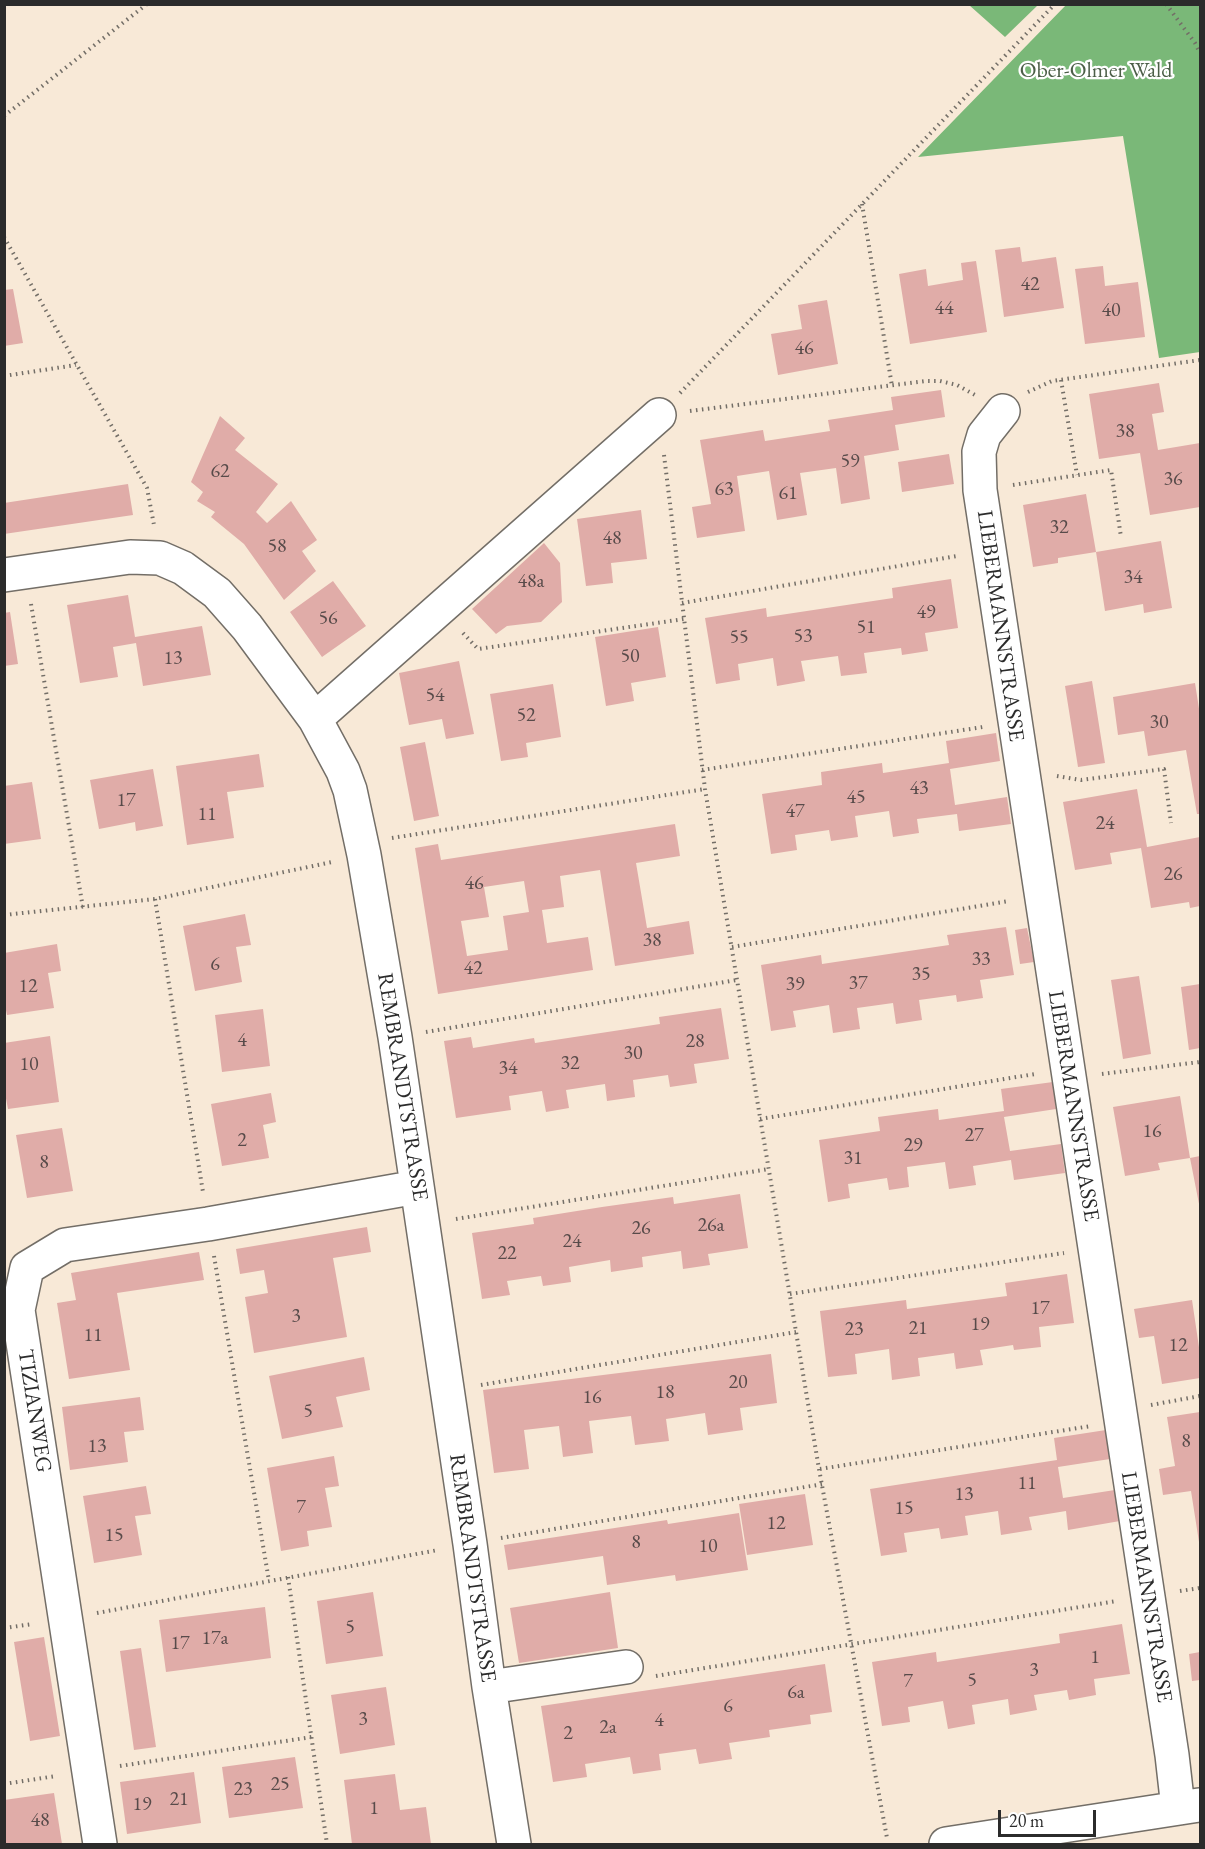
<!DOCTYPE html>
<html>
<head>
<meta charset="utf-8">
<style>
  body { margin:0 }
  #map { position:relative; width:1205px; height:1849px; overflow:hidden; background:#f8e9d7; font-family:"EB Garamond",serif }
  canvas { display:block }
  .frame { position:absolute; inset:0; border:6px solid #2b2b2b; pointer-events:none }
  .scale { position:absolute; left:998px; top:1810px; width:98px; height:27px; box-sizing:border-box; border:3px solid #2b2b2b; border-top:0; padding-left:8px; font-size:18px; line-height:21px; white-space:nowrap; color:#2b2b2b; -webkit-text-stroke:4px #fff; paint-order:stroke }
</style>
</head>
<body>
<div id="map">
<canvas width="1205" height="1849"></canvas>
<div class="frame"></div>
<div class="scale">20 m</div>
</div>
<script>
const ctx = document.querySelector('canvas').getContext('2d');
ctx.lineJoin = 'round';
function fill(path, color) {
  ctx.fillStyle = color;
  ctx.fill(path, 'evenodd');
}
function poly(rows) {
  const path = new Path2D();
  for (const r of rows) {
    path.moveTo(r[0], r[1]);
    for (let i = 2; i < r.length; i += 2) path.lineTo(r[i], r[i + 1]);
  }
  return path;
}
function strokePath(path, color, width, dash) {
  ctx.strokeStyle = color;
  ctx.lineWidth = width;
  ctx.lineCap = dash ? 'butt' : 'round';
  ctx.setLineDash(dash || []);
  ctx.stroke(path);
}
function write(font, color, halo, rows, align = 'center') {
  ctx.font = font + ' "EB Garamond",serif';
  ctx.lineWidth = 4.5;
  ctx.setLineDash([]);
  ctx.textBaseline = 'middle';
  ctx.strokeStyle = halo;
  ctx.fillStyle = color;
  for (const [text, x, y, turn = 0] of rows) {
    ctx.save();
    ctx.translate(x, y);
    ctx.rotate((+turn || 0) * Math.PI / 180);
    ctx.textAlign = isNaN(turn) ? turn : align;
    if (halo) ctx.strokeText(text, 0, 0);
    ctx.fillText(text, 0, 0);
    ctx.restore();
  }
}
const forest = poly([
  [1067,4,1200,5,1200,352,1159,358,1123,136,918,157],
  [969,5,1038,5,1005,37]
]);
const building = poly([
  [1020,247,1022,262,1056,257,1064,308,1004,317,995,250],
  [976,261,987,332,910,344,899,274,926,269,928,286,963,280,961,263],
  [1103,266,1105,286,1138,282,1145,337,1085,344,1075,269],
  [13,289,23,343,4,346,4,290],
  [827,300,838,364,778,375,771,334,802,329,798,305],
  [1159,383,1164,412,1152,414,1158,450,1200,443,1200,507,1150,515,1140,453,1099,459,1089,394],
  [941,390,945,417,895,425,899,450,864,456,870,499,841,504,836,468,800,473,807,515,777,520,769,471,737,476,745,531,697,538,692,507,711,504,700,440,763,430,765,441,830,431,828,420,893,410,891,397],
  [220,416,245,438,235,450,278,484,256,512,267,523,291,501,317,540,302,551,316,571,284,600,244,544,211,517,215,512,197,501,203,492,191,482],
  [949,454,954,484,902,492,898,462],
  [128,484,133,515,4,534,4,503],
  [1086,494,1096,552,1058,558,1058,563,1033,567,1023,505],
  [641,510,647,559,611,563,613,583,586,586,577,519],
  [1161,541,1172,608,1144,613,1143,604,1105,611,1096,552],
  [544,543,560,563,562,602,541,622,507,626,496,634,472,609],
  [951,579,958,628,925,633,928,651,902,655,901,648,864,653,867,673,841,676,838,656,801,661,805,681,777,686,773,658,738,664,740,680,716,684,705,618,766,608,767,617,893,598,892,588],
  [333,581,366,626,322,657,290,612],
  [128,595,135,637,202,626,211,675,143,686,136,643,113,647,118,677,80,683,67,605],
  [10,612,18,664,4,666,4,613],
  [658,627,666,677,631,683,634,701,606,706,595,637],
  [459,661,474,734,446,739,442,719,409,725,399,673],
  [1092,681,1105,763,1078,767,1065,686],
  [1195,683,1200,715,1200,814,1197,814,1186,750,1148,756,1144,731,1118,735,1113,697],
  [553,684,561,737,526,743,528,757,501,761,490,694],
  [996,733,1000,761,950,769,955,805,1007,797,1011,824,959,831,957,814,917,819,919,833,893,837,889,811,855,816,858,837,831,841,829,830,795,835,797,850,771,854,762,794,822,785,821,772,882,763,883,773,949,763,946,741],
  [425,742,439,816,414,821,400,747],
  [259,754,264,787,227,792,234,838,187,845,176,766],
  [153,769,163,826,136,831,135,822,99,829,90,780],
  [32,782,41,839,4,844,4,786],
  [1137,789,1147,847,1200,837,1200,906,1190,908,1189,902,1151,908,1141,848,1110,853,1112,864,1075,870,1063,802],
  [675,824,680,856,636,863,647,928,689,921,694,954,615,966,600,870,560,876,564,907,542,910,547,943,588,937,593,970,438,994,415,848,438,844,441,860],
  [524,881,529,912,503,916,508,950,467,956,461,921,489,917,484,887],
  [245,914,251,945,236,947,242,982,195,991,183,926],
  [1006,927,1014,975,980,980,983,998,957,1002,956,995,919,1000,922,1020,896,1024,893,1003,857,1008,860,1029,833,1033,829,1005,793,1011,796,1027,771,1031,761,965,821,955,822,964,949,945,947,935],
  [1027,928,1034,962,1020,964,1015,930],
  [57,944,61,971,48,973,54,1008,7,1015,4,1001,4,953],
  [1139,976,1151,1054,1123,1059,1111,980],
  [1200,984,1200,1048,1189,1050,1181,987],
  [721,1008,729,1059,694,1064,697,1083,670,1087,668,1075,633,1080,635,1097,607,1101,605,1084,566,1090,569,1108,546,1112,542,1091,509,1096,511,1110,456,1118,444,1041,471,1037,473,1048,534,1038,535,1043,660,1024,659,1017],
  [263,1009,270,1066,222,1072,215,1015],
  [50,1036,59,1102,8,1109,4,1088,4,1043],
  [1053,1082,1056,1109,1004,1117,1010,1151,1061,1144,1065,1173,1014,1180,1011,1160,973,1166,976,1185,949,1189,945,1162,907,1167,909,1187,889,1190,887,1178,848,1184,850,1198,828,1202,819,1140,880,1131,878,1117,938,1109,939,1120,1004,1111,1001,1089],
  [271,1093,276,1122,263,1125,269,1158,222,1166,211,1104],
  [1180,1096,1190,1158,1200,1156,1200,1209,1190,1158,1158,1163,1160,1170,1125,1176,1113,1107],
  [62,1128,73,1191,27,1198,16,1135],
  [740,1194,748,1248,708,1254,710,1265,683,1269,681,1251,642,1257,643,1267,611,1272,610,1260,569,1267,571,1282,543,1286,541,1276,507,1281,510,1295,482,1299,472,1233,534,1224,533,1218,602,1207,673,1197,674,1204],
  [367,1227,371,1252,333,1258,347,1337,254,1353,245,1297,268,1293,264,1270,240,1274,236,1249],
  [199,1252,204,1280,117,1293,130,1370,69,1379,57,1303,76,1300,71,1273],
  [1067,1274,1074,1323,1039,1327,1041,1347,1014,1350,1013,1345,980,1350,983,1365,956,1369,954,1353,918,1358,920,1376,892,1380,889,1349,855,1354,857,1374,828,1377,820,1311,906,1300,907,1309,1007,1296,1005,1283],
  [1192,1300,1200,1354,1200,1378,1162,1384,1154,1336,1139,1338,1134,1309],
  [771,1354,777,1403,740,1408,743,1430,708,1435,705,1413,666,1419,669,1441,635,1445,631,1416,589,1421,593,1453,563,1457,559,1426,524,1430,529,1469,494,1473,483,1390],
  [364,1357,370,1390,336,1397,343,1427,282,1439,269,1376],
  [140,1397,144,1430,124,1432,128,1462,70,1470,62,1407],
  [1200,1412,1200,1541,1199,1542,1191,1491,1163,1495,1159,1469,1175,1466,1167,1417],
  [1106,1430,1110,1459,1058,1467,1063,1498,1115,1490,1120,1521,1068,1530,1066,1511,1029,1517,1032,1530,1001,1535,998,1511,965,1516,968,1535,941,1539,939,1528,904,1533,907,1552,881,1556,870,1489,1057,1460,1054,1438],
  [334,1456,339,1486,325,1488,332,1527,307,1531,309,1546,281,1551,267,1468],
  [146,1486,151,1514,135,1516,142,1555,94,1563,83,1496],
  [805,1494,813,1545,747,1555,739,1504],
  [739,1513,748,1570,676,1581,675,1575,607,1585,603,1556,508,1570,504,1545,667,1520,668,1524],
  [373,1592,383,1656,326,1664,317,1601],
  [610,1592,618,1648,519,1663,510,1608],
  [265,1607,271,1658,166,1672,159,1620],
  [1122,1624,1130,1674,1094,1679,1096,1695,1069,1700,1067,1690,1034,1695,1037,1710,1010,1715,1008,1699,972,1705,975,1724,948,1729,943,1701,908,1707,910,1722,882,1726,872,1662,936,1652,937,1662,1060,1643,1059,1634],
  [44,1637,60,1736,30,1741,14,1642],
  [141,1648,156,1747,134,1750,120,1651],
  [1200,1652,1200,1680,1192,1681,1189,1654],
  [825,1664,832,1712,810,1715,811,1724,769,1730,770,1737,729,1743,732,1759,699,1764,696,1749,659,1754,661,1770,633,1774,630,1757,585,1764,587,1777,553,1782,541,1706],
  [386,1687,395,1745,340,1754,331,1695],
  [295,1757,303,1808,229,1818,222,1767],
  [194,1772,201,1823,127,1834,120,1782],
  [395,1774,400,1810,426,1807,431,1844,352,1844,344,1780],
  [54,1793,62,1844,4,1844,4,1800]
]);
const path = poly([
  [1166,4,1195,43,1200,53],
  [4,116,147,4],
  [862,204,892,386],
  [4,237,147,488,154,525],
  [4,376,76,365],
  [1061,380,1077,475],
  [1028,392,1052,381,1200,360],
  [680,393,1055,4],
  [690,411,926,381,940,381,957,385,975,395],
  [664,455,705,789,819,1469,887,1838],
  [1013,485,1111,470,1121,537],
  [682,603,957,556],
  [31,604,83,908],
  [463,633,478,649,684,619],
  [702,770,983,727],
  [1057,776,1081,780,1164,769,1171,823],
  [392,838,705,789],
  [155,899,203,1192],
  [4,915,155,899,332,862],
  [732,947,1009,901],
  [426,1032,737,980],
  [1102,1074,1200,1062],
  [760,1119,1035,1074],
  [456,1219,769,1169],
  [214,1256,269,1581],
  [790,1294,1064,1253],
  [481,1385,796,1332],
  [1151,1405,1200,1396],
  [820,1469,1091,1426],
  [501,1538,823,1484],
  [288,1577,327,1844],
  [1180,1591,1200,1588],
  [97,1613,438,1550],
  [4,1628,33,1624],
  [656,1676,1117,1601],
  [120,1766,312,1737],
  [4,1784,56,1776]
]);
const minor = poly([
  [1003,411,984,435,979,452,980,490,1172,1755,1178,1808],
  [4,575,130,557,160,558,183,568,217,593,247,627,315,719,343,771,350,790,364,855,395,1037,470,1544,489,1687,514,1844],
  [315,719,659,415],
  [489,1687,626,1667],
  [100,1844,18,1310,27,1268,65,1245,208,1224,417,1187],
  [946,1844,1199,1805]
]);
const numberNames = [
  ["42",1030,285],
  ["44",944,309],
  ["40",1111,311],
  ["46",804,349],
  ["38",1125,432],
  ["59",850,462],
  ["62",220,472],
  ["36",1173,480],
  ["63",724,490],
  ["61",788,494],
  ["32",1059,528],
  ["48",612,539],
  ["58",277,547],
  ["34",1133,578],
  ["48a",531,582],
  ["49",926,613],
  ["56",328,619],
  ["51",866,628],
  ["53",803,637],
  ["55",739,638],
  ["50",630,657],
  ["13",173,659],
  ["54",435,696],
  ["52",526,716],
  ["30",1159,723],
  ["43",919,789],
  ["45",856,798],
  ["17",126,801],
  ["47",795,812],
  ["11",207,815],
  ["24",1105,824],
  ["26",1173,875],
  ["46",474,884],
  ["38",652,941],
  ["33",981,960],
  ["6",215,965],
  ["42",473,969],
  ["35",921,975],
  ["37",858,984],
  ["39",795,985],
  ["12",28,987],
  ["4",242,1041],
  ["28",695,1042],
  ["30",633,1054],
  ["32",570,1064],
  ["10",29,1065],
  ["34",508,1069],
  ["16",1152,1132],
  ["27",974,1136],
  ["2",242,1141],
  ["29",913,1146],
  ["31",853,1159],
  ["8",44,1163],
  ["26a",711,1226],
  ["26",641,1229],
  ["24",572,1242],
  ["22",507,1254],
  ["17",1040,1309],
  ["3",296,1317],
  ["19",980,1325],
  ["21",918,1329],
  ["23",854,1330],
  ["11",93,1336],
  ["12",1178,1346],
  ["20",738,1383],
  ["18",665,1393],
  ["16",592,1398],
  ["5",308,1412],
  ["8",1186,1442],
  ["13",97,1447],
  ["11",1027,1484],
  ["13",964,1495],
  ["7",301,1508],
  ["15",904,1509],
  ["12",776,1524],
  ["15",114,1536],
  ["8",636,1543],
  ["10",708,1547],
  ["5",350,1628],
  ["17a",215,1639],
  ["17",180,1644],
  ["1",1095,1658],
  ["3",1034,1671],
  ["5",972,1681],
  ["7",908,1682],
  ["6a",796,1693],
  ["6",728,1707],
  ["3",363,1720],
  ["4",659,1721],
  ["2a",608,1728],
  ["2",568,1734],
  ["25",280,1785],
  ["23",243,1790],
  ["21",179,1800],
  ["19",142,1805],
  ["1",374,1809],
  ["48",40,1821]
];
const parkNames = [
  ["Ober-Olmer Wald",1096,71]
];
const streetNames = [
  ["LIEBERMANNSTRASSE",1000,626,82],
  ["REMBRANDTSTRASSE",402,1087,81],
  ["LIEBERMANNSTRASSE",1073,1106,81],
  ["TIZIANWEG",34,1411,81],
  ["REMBRANDTSTRASSE",472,1568,82],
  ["LIEBERMANNSTRASSE",1146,1587,81]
];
fill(forest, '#7ab878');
fill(building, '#e0aca8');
strokePath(minor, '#736e67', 36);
strokePath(path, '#736e67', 4, [1.5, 4.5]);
strokePath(minor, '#fff', 33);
write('20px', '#584b4a', null, numberNames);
write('22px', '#4c5f48', '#fff', parkNames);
write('22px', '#2b2b2b', '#fff', streetNames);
</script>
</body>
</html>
